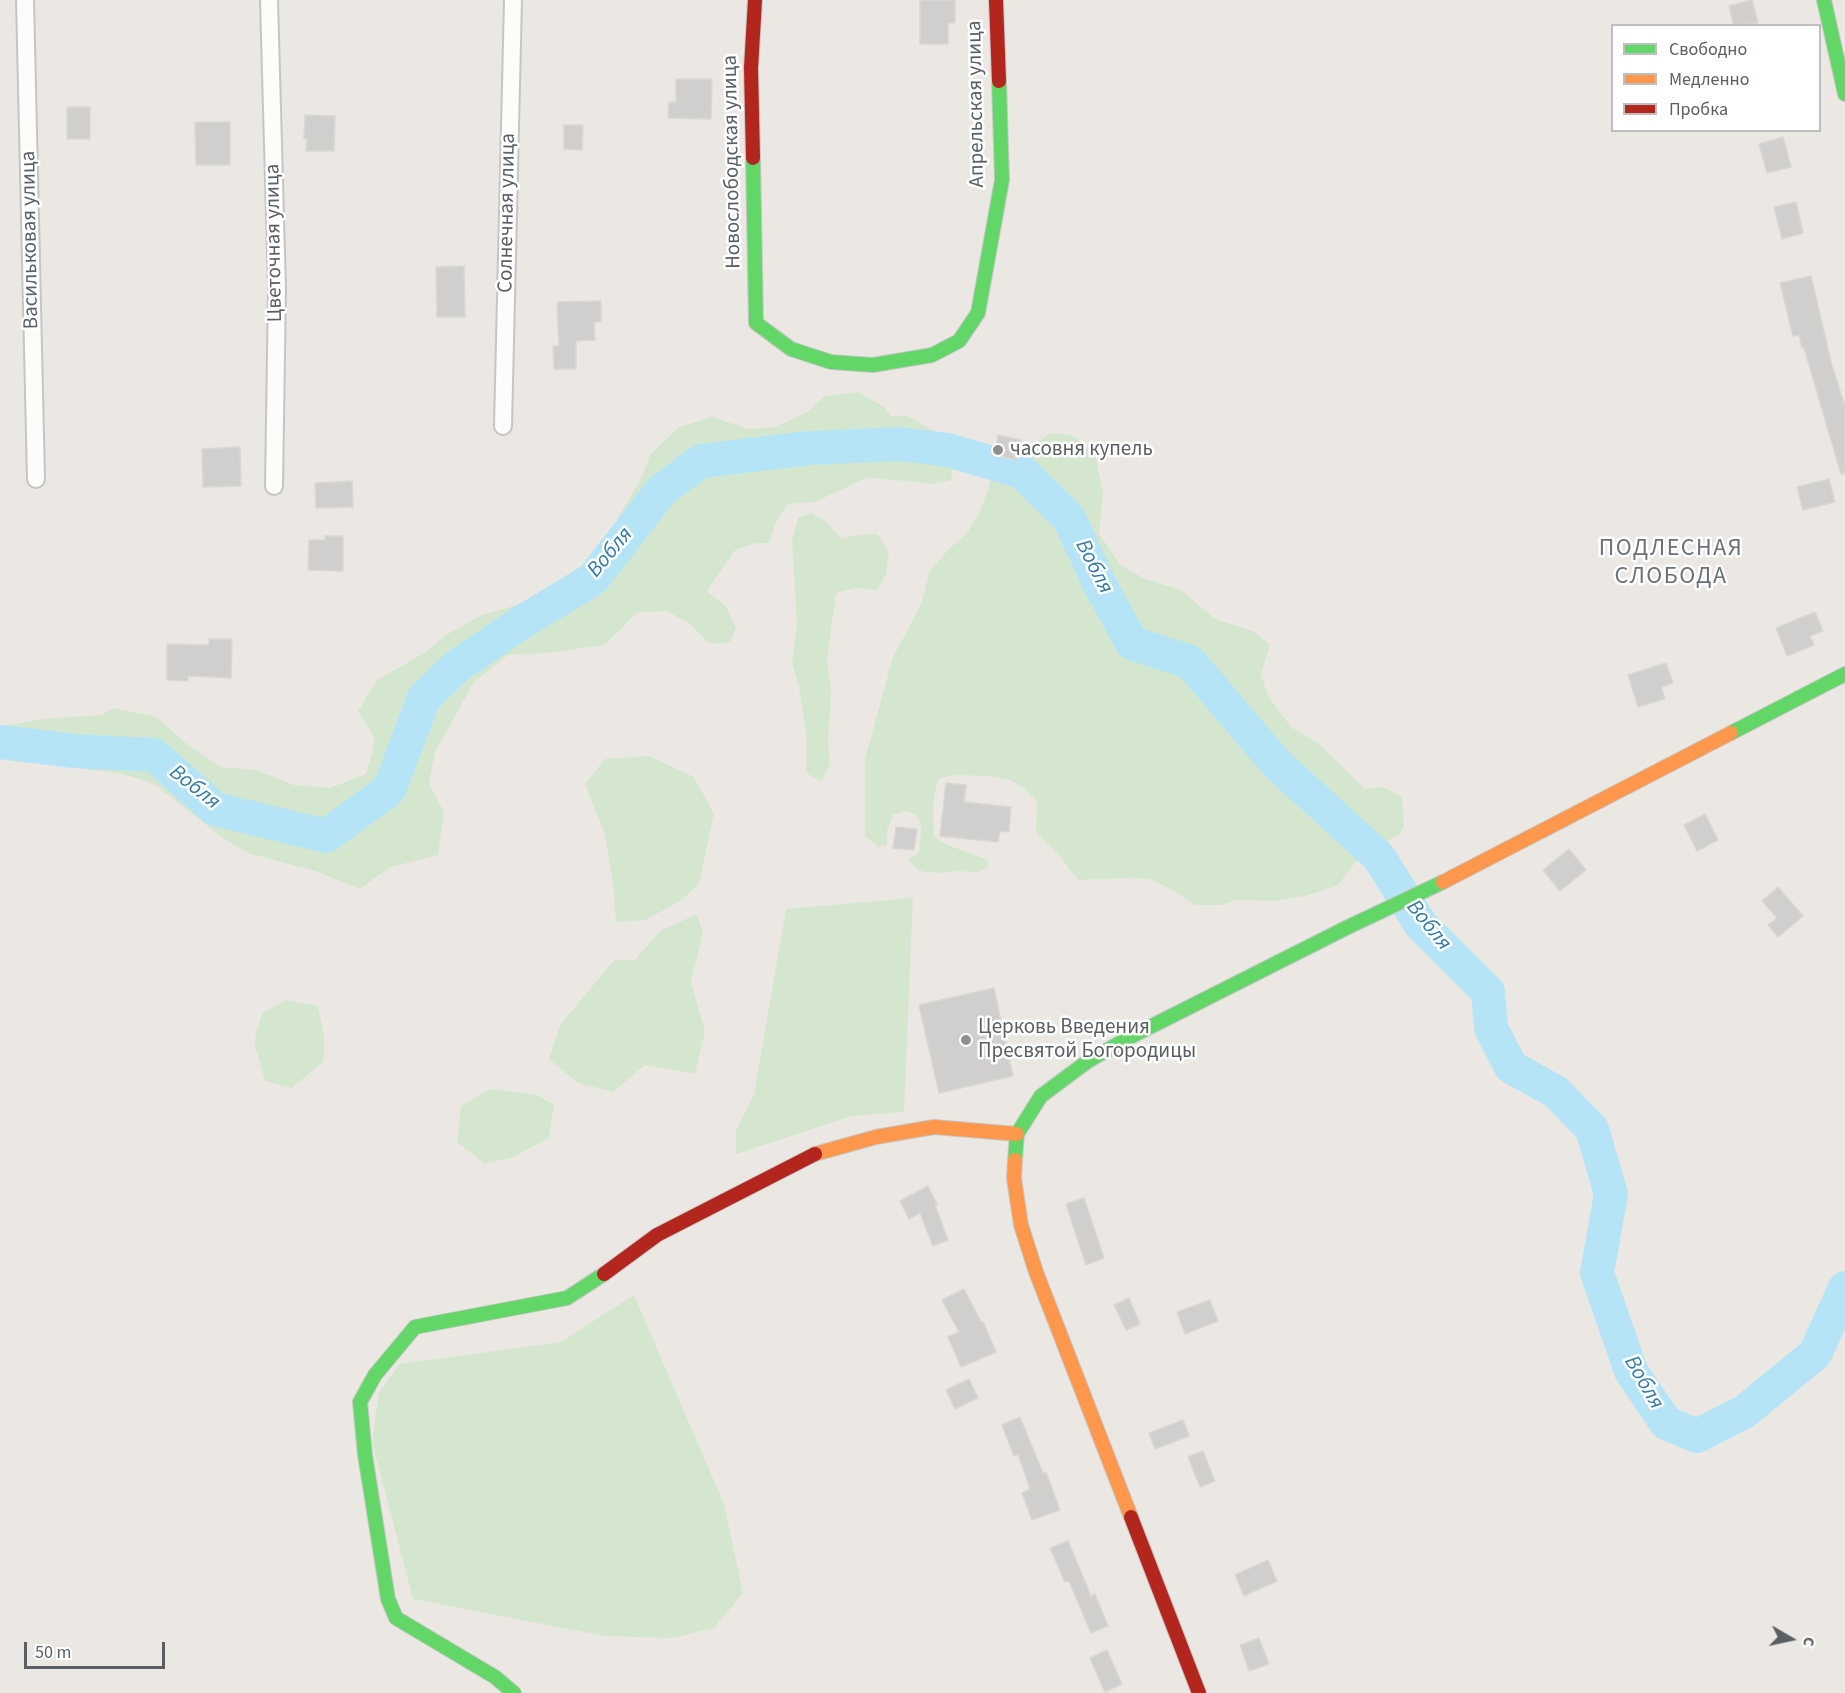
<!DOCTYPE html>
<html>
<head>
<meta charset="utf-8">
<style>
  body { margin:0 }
  #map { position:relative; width:1845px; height:1693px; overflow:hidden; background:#ebe8e4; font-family:"Source Sans 3",sans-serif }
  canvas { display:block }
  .legend { position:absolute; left:1611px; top:24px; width:210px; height:108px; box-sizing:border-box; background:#fff; border:2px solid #bdbfc1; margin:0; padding:8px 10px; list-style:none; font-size:18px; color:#5a5f63 }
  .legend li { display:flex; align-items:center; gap:12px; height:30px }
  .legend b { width:30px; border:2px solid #bdbfc1 }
  .north { position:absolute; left:1761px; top:1609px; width:60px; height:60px; -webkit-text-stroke:4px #fff; paint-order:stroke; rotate:99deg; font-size:16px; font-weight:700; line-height:24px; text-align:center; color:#5a5f63 }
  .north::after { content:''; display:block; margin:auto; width:21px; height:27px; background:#5a5f63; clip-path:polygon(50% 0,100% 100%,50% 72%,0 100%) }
  .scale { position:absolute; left:24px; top:1642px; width:141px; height:27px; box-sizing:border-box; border:3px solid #5a5f63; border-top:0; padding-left:8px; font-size:18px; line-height:21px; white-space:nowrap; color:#5a5f63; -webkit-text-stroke:4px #fff; paint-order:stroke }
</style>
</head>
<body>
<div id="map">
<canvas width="1845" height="1693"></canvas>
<ul class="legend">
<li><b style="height:8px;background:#63d668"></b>Свободно</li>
<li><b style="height:8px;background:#ff974d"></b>Медленно</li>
<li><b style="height:8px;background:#b3261e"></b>Пробка</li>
</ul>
<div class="north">С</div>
<div class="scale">50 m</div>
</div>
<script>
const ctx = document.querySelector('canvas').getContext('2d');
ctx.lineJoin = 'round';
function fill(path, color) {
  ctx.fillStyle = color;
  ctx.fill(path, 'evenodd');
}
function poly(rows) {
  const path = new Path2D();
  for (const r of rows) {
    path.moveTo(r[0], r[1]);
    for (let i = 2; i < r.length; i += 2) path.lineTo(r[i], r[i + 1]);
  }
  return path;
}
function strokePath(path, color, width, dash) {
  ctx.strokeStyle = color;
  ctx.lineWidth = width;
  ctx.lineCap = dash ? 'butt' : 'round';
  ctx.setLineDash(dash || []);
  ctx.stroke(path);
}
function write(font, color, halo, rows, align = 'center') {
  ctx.font = font + ' "Source Sans 3",sans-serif';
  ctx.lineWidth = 5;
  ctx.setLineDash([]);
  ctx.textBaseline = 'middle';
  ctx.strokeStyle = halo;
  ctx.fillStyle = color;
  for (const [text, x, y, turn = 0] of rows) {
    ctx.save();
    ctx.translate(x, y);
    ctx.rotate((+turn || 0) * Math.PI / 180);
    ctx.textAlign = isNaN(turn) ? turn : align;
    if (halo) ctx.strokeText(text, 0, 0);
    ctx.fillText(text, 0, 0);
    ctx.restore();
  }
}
const green = poly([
  [858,392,884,407,891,416,908,416,935,432,953,437,957,443,951,480,932,484,868,477,815,502,788,504,777,520,769,543,756,543,735,550,707,591,726,607,736,628,730,642,710,644,690,624,667,611,637,612,621,629,604,645,547,653,508,655,474,682,435,752,429,783,444,812,438,855,391,867,359,889,318,872,248,853,223,838,154,784,123,774,0,758,0,727,41,719,102,715,113,708,157,717,188,745,221,767,256,770,294,785,330,788,366,774,373,750,374,737,358,711,377,680,424,653,446,635,482,615,535,600,566,580,597,554,643,475,650,455,679,427,712,417,748,429,776,427,807,412,825,396],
  [1050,433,1072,435,1095,454,1103,492,1099,534,1121,565,1143,578,1181,590,1215,619,1253,631,1270,645,1261,674,1268,696,1291,727,1319,744,1365,789,1384,787,1402,798,1404,826,1399,835,1387,841,1355,863,1337,886,1305,896,1274,901,1236,900,1222,905,1195,905,1174,891,1153,880,1134,878,1078,880,1062,859,1036,833,1037,801,1025,789,1010,780,990,776,954,775,939,779,934,794,933,820,934,836,945,844,988,860,988,867,978,872,959,871,941,873,924,872,917,869,907,859,916,855,920,849,921,824,916,814,905,811,893,815,887,830,887,845,878,847,865,836,865,759,893,657,921,605,930,570,948,550,967,533,980,512,991,480,1010,477,1030,465,1034,445],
  [811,513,828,523,841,539,856,535,877,534,889,552,886,574,877,590,855,588,836,593,827,660,831,692,828,741,830,765,821,781,806,773,806,732,799,688,792,663,797,624,792,540,798,518],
  [649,756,694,777,714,814,699,884,679,902,645,920,616,922,613,884,605,835,585,784,605,759],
  [913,898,904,1112,852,1116,736,1154,736,1130,754,1094,786,909],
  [697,914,703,934,691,982,705,1031,695,1074,645,1065,613,1092,578,1083,549,1059,560,1025,615,959,634,961,660,931],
  [285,1000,318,1006,324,1036,324,1061,292,1088,265,1081,254,1042,262,1014],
  [490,1089,537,1095,554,1105,549,1138,513,1157,485,1164,457,1142,461,1106],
  [634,1295,724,1504,743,1593,714,1628,673,1638,604,1636,413,1599,372,1442,379,1392,400,1364,561,1342]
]);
const river = poly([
  [0,742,74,751,154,755,215,809,326,836,389,790,424,698,456,667,519,624,593,579,661,491,701,461,809,448,900,444,948,450,1022,472,1069,518,1099,583,1132,643,1190,662,1277,764,1379,857,1421,925,1488,992,1491,1028,1511,1067,1556,1092,1592,1129,1611,1194,1597,1273,1631,1371,1666,1423,1697,1436,1744,1412,1815,1354,1845,1288]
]);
const building = poly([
  [920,0,955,0,955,23,948,23,948,44,920,44,920,0],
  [1752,0,1758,23,1734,26,1729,6,1752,0],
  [676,79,712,79,711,119,668,118,669,102,676,102,676,79],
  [67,107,90,107,90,139,67,139,67,107],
  [305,115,335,116,334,151,306,151,307,139,304,139,305,115],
  [195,122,230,122,230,165,196,165,195,122],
  [564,125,583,125,582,150,564,149,564,125],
  [1783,137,1791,167,1767,173,1759,144,1783,137],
  [1796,202,1803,233,1782,239,1774,207,1796,202],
  [464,266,465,317,437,317,436,267,464,266],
  [1811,276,1832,366,1845,406,1845,473,1841,474,1804,348,1802,348,1799,335,1793,336,1780,283,1811,276],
  [601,301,601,322,594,322,595,340,576,341,576,369,554,369,553,346,559,346,557,302,601,301],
  [998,435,1021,440,1017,460,994,455,998,435],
  [240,447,241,486,203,487,202,449,240,447],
  [1829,479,1835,502,1803,510,1797,487,1829,479],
  [352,481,353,507,316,508,315,483,352,481],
  [325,536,343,536,343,571,308,570,309,540,325,540,325,536],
  [1815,612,1823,631,1810,636,1814,645,1787,656,1776,628,1815,612],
  [209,639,232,639,231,678,188,676,188,681,167,680,167,644,209,645,209,639],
  [1666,663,1673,683,1661,687,1665,699,1638,707,1628,675,1666,663],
  [946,783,966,785,964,802,1011,807,1009,832,1000,831,998,842,940,836,946,783],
  [1705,814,1718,840,1697,851,1684,825,1705,814],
  [896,827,917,829,914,850,893,848,896,827],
  [1569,849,1586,870,1560,891,1543,870,1569,849],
  [1778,887,1803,916,1778,937,1768,925,1777,918,1762,901,1778,887],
  [994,988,1013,1076,939,1093,919,1005,994,988],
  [928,1186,937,1204,935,1205,948,1240,933,1246,920,1213,909,1219,900,1201,928,1186],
  [1084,1198,1104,1258,1086,1265,1066,1204,1084,1198],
  [964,1289,981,1322,983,1322,996,1352,961,1367,948,1337,959,1332,942,1300,964,1289],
  [1129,1298,1140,1324,1126,1330,1114,1305,1129,1298],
  [1210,1300,1218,1321,1185,1334,1177,1312,1210,1300],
  [969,1379,978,1398,955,1409,946,1390,969,1379],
  [1020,1417,1043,1473,1046,1472,1060,1510,1032,1520,1022,1493,1030,1489,1018,1454,1014,1456,1002,1425,1020,1417],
  [1183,1420,1189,1436,1155,1449,1149,1433,1183,1420],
  [1203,1451,1215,1481,1200,1487,1188,1457,1203,1451],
  [1068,1541,1091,1596,1095,1594,1108,1626,1091,1633,1069,1581,1065,1582,1050,1548,1068,1541],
  [1268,1560,1277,1581,1244,1596,1235,1575,1268,1560],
  [1259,1638,1269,1664,1249,1671,1240,1645,1259,1638],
  [1107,1650,1122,1684,1105,1692,1090,1658,1107,1650]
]);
const street = poly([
  [25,0,36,479],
  [269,0,277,289,274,486],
  [503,426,513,0]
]);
const fast = poly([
  [1824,0,1845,94],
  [753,158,756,323,791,349,831,362,873,365,932,355,959,341,978,313,1002,180,999,81],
  [1731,733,1845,674],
  [1015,1160,1017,1134,1041,1096,1088,1061,1132,1036,1348,927,1443,882],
  [514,1693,495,1677,396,1618,388,1599,365,1455,360,1402,375,1375,415,1327,567,1298,604,1274]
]);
const slow = poly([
  [1443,882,1731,733],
  [815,1154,876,1137,934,1127,1017,1134],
  [1015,1160,1014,1178,1021,1225,1036,1272,1131,1517]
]);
const jam = poly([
  [996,0,999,81],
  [753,158,751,68,755,0],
  [604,1274,657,1235,815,1154],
  [1131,1517,1199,1693]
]);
const markers = [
  [998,450,6,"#8d8f90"],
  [966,1040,6,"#8d8f90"]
];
const streetNames = [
  ["Апрельская улица",977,104,-91],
  ["Новослободская улица",733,162,-91],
  ["Солнечная улица",508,213,-89],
  ["Васильковая улица",31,240,-91],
  ["Цветочная улица",275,243,-91]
];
const poiNames = [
  ["часовня купель",1010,450],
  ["Церковь Введения",978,1028],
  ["Пресвятой Богородицы",978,1052]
];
const waterNames = [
  ["Вобля",611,553,-50],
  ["Вобля",1093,567,63],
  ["Вобля",194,788,38],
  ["Вобля",1428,926,51],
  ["Вобля",1643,1383,60]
];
const quarterNames = [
  ["ПОДЛЕСНАЯ",1671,550],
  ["СЛОБОДА",1671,578]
];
fill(green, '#d4e7ce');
strokePath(river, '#b6e4f7', 34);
fill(building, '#d1cfcd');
strokePath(building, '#dad7d3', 1.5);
strokePath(street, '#c6c5c5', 20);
strokePath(fast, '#c7c7c7', 16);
strokePath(slow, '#c7c7c7', 16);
strokePath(jam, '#c7c7c7', 16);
strokePath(street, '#fcfcfb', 16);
strokePath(fast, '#63d668', 14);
strokePath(slow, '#ff974d', 14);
strokePath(jam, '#b3261e', 14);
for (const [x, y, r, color] of markers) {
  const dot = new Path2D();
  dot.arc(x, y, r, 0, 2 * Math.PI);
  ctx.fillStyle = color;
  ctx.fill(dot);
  strokePath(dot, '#fff', 2);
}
write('21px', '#5a5f63', '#fff', streetNames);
write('21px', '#5a5f63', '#fff', poiNames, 'left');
write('italic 22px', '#337aa3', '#fff', waterNames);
ctx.letterSpacing = '1.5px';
write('24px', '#6b7175', '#fff', quarterNames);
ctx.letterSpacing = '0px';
</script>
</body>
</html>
